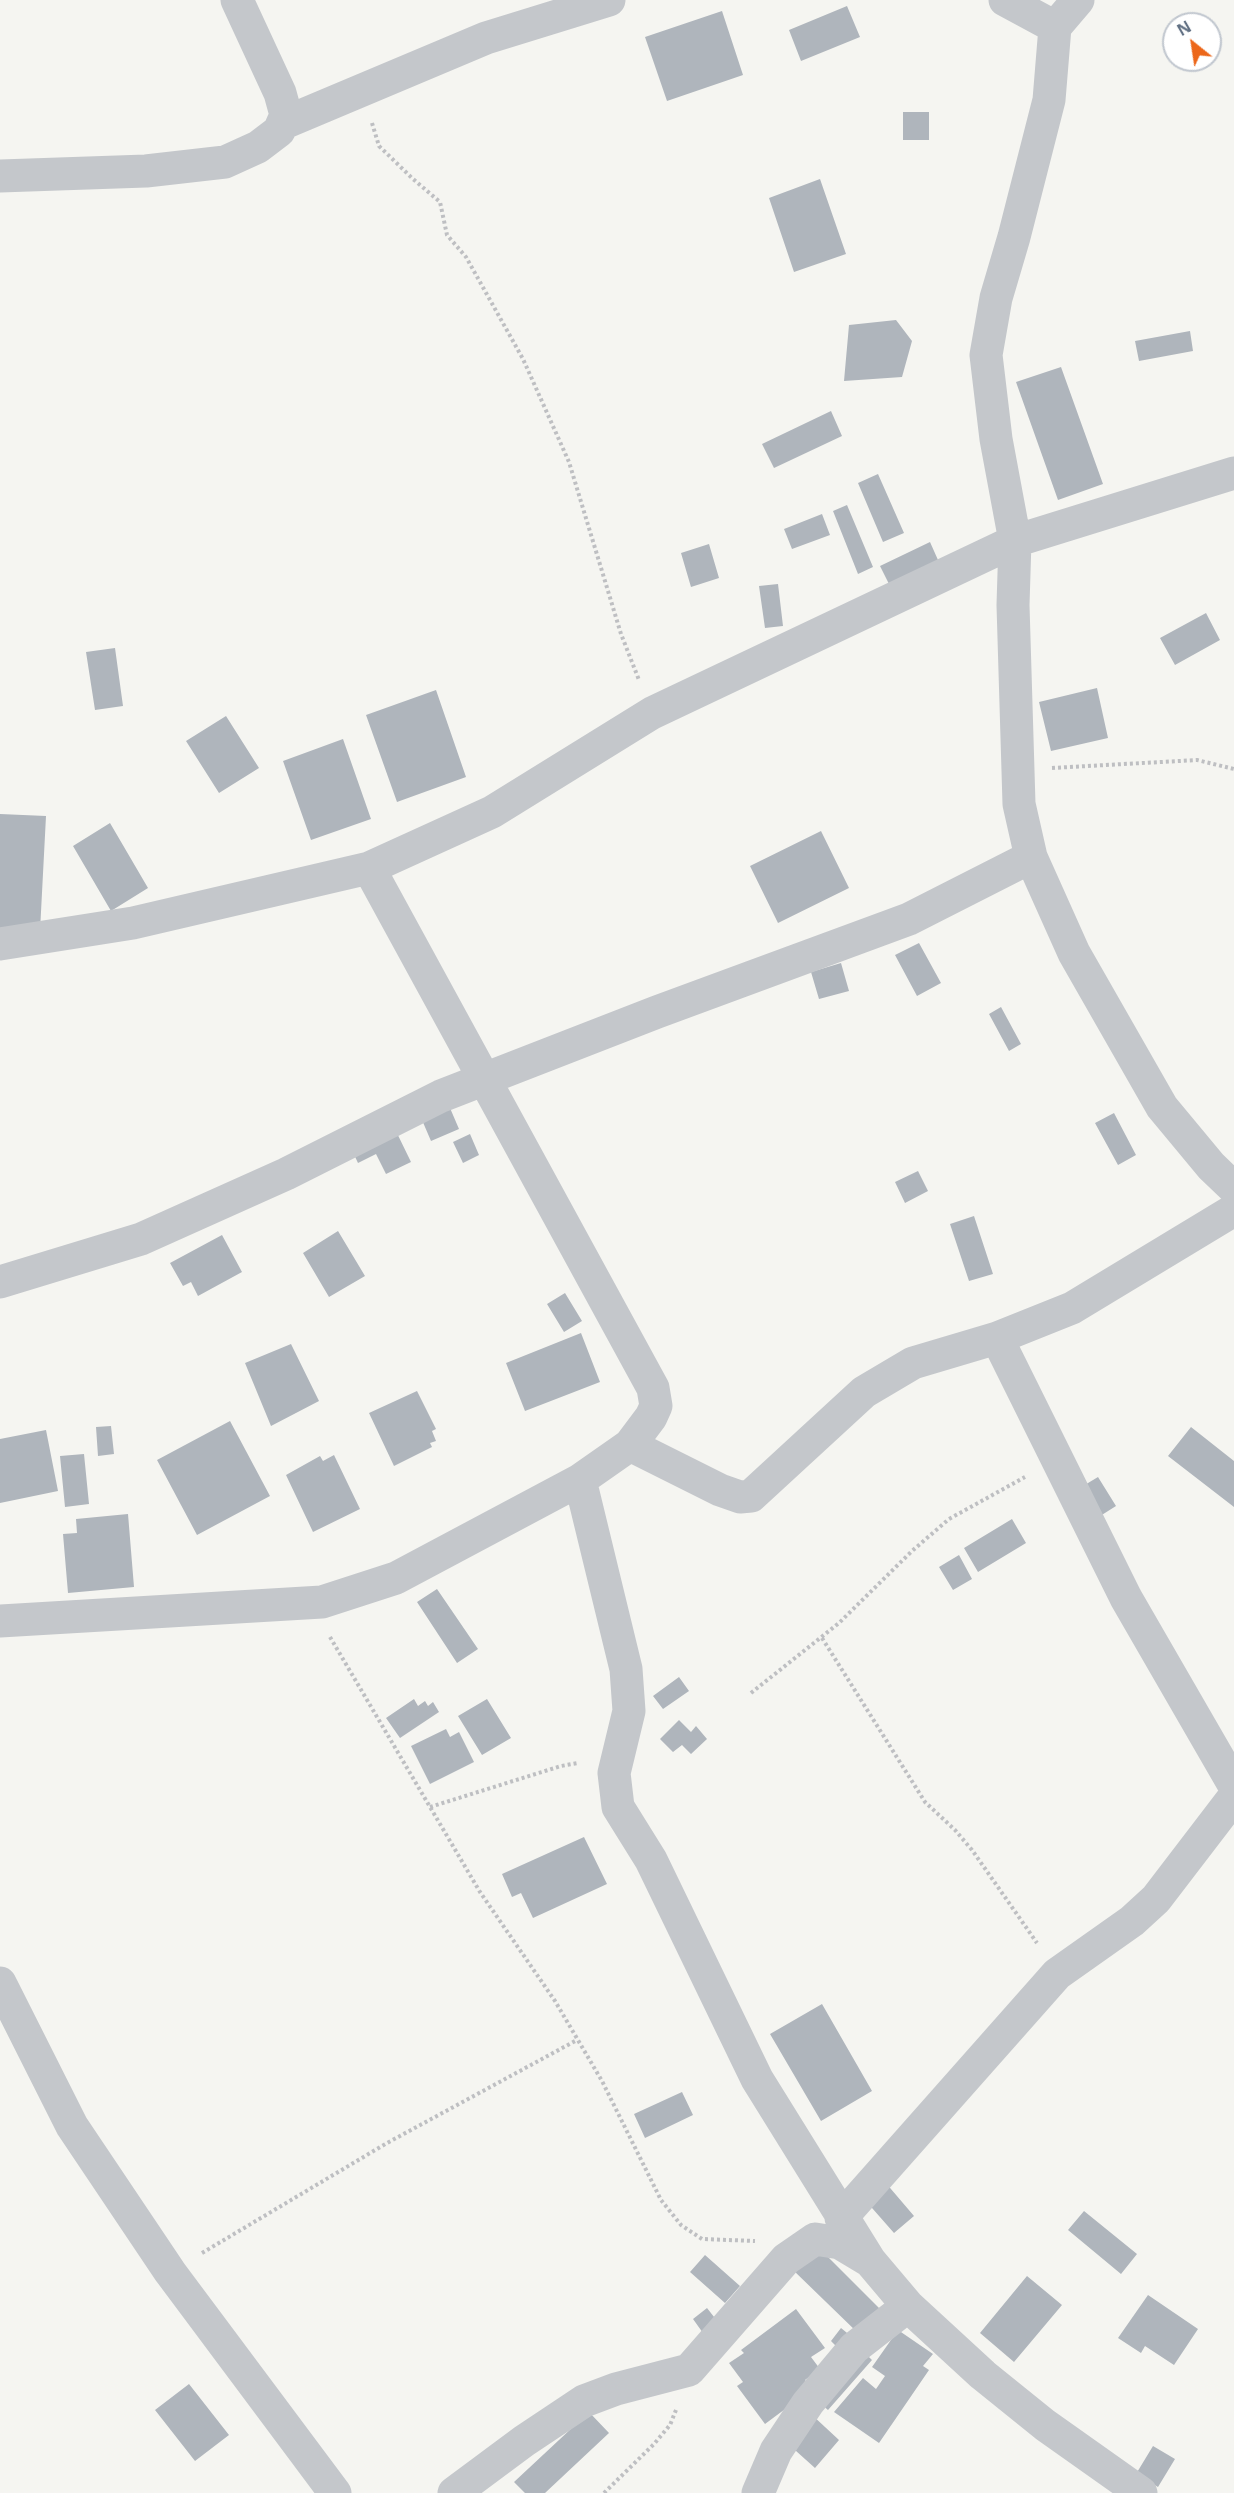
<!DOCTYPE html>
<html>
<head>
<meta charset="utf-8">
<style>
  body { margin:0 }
  #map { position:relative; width:1234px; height:2493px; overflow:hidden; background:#f5f5f1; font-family:"Noto Sans",sans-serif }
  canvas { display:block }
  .north { position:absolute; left:1162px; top:12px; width:60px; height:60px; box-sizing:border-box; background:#fff; border:2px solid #c0c6ce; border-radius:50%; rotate:330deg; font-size:16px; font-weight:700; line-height:24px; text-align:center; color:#627184 }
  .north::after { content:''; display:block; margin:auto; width:21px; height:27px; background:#ec671a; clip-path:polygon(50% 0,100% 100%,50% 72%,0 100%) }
</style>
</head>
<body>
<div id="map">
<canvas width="1234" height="2493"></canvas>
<div class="north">N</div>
</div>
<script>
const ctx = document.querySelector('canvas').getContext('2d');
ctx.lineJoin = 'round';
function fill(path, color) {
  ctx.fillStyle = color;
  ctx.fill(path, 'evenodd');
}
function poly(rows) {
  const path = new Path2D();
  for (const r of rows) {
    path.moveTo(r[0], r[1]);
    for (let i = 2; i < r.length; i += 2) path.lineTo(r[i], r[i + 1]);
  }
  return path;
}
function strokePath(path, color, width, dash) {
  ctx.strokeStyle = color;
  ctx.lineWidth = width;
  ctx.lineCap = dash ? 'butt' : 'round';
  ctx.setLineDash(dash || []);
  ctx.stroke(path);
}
const building = poly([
  [847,6,860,37,801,61,789,30],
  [722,11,743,75,667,101,645,37],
  [903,112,929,112,929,140,903,140],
  [820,179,846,254,794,272,769,198],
  [896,320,912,341,902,377,844,381,849,325],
  [1190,331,1193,351,1139,361,1135,341],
  [1061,367,1103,484,1058,500,1016,382],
  [831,411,842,436,774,468,762,444],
  [878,474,904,533,883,542,858,483],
  [847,505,873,567,858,574,833,511],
  [822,514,830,535,792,549,784,529],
  [930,542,938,560,889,584,880,566],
  [709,544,719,578,691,587,681,553],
  [778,584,783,626,765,628,759,586],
  [1206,613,1220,640,1175,665,1160,638],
  [115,648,123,706,95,710,86,652],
  [1097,688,1108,738,1051,751,1039,702],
  [436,690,466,777,397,802,366,715],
  [226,716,259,768,219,793,186,741],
  [343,739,371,819,311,840,283,761],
  [0,814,46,816,40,931,0,930],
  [110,823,148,888,111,911,73,846],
  [821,831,849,888,778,923,750,866],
  [919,943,941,983,917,996,895,955],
  [841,963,849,991,819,999,811,972],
  [1001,1007,1021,1044,1009,1051,989,1014],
  [447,1101,459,1129,431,1141,419,1113],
  [1114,1113,1136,1155,1118,1165,1095,1123],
  [393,1125,411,1162,386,1174,376,1154,358,1163,350,1146],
  [470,1134,479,1155,463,1163,453,1142],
  [918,1171,928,1191,905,1203,895,1182],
  [974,1216,993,1274,969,1281,950,1224],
  [338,1231,365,1276,329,1297,303,1253],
  [222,1235,242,1272,198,1296,191,1282,183,1286,170,1263],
  [565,1293,582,1321,564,1332,547,1304],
  [581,1333,600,1382,525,1411,506,1363],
  [291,1344,319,1401,271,1426,245,1363],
  [417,1391,436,1429,432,1431,436,1441,430,1443,432,1447,394,1466,369,1413],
  [230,1421,270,1496,197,1535,157,1460],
  [111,1426,114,1454,98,1456,96,1427],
  [1191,1427,1234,1461,1234,1507,1168,1456],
  [46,1430,58,1491,0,1503,0,1439],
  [84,1454,89,1504,65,1507,60,1456],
  [334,1455,360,1509,313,1532,286,1475,320,1456,323,1461],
  [1098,1477,1116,1506,1097,1518,1078,1489],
  [128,1514,134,1587,68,1593,63,1534,77,1533,76,1519],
  [1012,1519,1026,1543,978,1572,964,1548],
  [959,1555,972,1579,953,1590,939,1567],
  [437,1589,478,1649,457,1663,417,1602],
  [679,1677,689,1691,663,1709,653,1696],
  [414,1699,418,1706,425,1701,428,1706,433,1702,439,1712,400,1738,386,1718],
  [487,1699,511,1738,482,1755,458,1716],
  [679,1720,691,1732,696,1726,707,1739,691,1754,682,1745,673,1752,660,1739],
  [446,1729,450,1737,459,1732,474,1762,430,1784,411,1746],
  [584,1837,607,1884,533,1918,521,1893,512,1897,502,1874],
  [822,2004,872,2091,821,2121,770,2034],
  [682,2092,693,2115,645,2138,634,2114],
  [885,2182,914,2216,894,2233,865,2200],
  [1084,2211,1137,2254,1121,2274,1068,2230],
  [816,2245,882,2311,859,2334,792,2269],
  [705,2255,740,2286,725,2303,690,2272],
  [1027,2276,1062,2305,1014,2362,980,2333],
  [1148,2295,1198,2329,1174,2365,1145,2346,1141,2353,1118,2338],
  [707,2308,718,2322,703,2333,693,2319],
  [796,2309,825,2348,811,2357,820,2369,805,2380,812,2389,765,2424,737,2386,743,2382,729,2363,744,2353,741,2350],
  [841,2328,852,2337,840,2350,831,2341],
  [898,2330,933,2354,923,2366,929,2370,879,2443,834,2412,863,2378,876,2389,885,2376,872,2367],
  [858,2346,872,2360,828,2410,813,2397],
  [189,2384,229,2435,195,2461,155,2410],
  [589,2412,609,2433,545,2493,525,2493,514,2482],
  [811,2414,839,2440,815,2468,786,2442],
  [1153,2446,1175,2459,1158,2487,1136,2474]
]);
const path = poly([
  [372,123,379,146,413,179,440,202,447,235,466,257,523,359,569,462,621,634,639,680],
  [1052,768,1197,760,1234,769],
  [330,1637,480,1892,555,2001,602,2081,661,2200,681,2225,702,2239,755,2241],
  [822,1638,925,1802,955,1830,972,1850,1037,1943],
  [751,1693,839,1623,912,1551,949,1519,1025,1477],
  [430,1807,561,1766,578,1763],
  [202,2253,387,2143,577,2040],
  [604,2493,654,2444,670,2425,676,2410]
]);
const minor = poly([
  [1005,0,1055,27],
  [1078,0,1055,27,1049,100,1014,237,996,298,986,355,996,439,1015,541,1013,605,1019,804,1031,857,1074,953,1162,1107,1211,1166,1234,1188],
  [284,123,486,38,609,0],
  [0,176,146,171,225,162,258,147,279,131,286,115,280,93,237,0],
  [0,944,133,923,369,868,492,812,652,713,1015,541,1234,473],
  [0,1282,141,1239,286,1174,441,1096,657,1012,909,919,1031,857],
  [997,1338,1126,1598,1234,1785],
  [630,1445,720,1490,740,1497,751,1496,864,1392,913,1363,997,1338,1072,1308,1234,1210],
  [580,1480,626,1669,629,1711,614,1773,618,1807,651,1860,757,2079,870,2261,908,2306,983,2375,1045,2425,1141,2493],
  [0,1621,322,1602,396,1578,580,1480,630,1445,651,1417,656,1406,653,1388,369,868],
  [0,1983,72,2126,170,2272,335,2493],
  [841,2218,1057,1974,1132,1921,1156,1899,1234,1797],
  [454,2493,524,2441,584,2401,616,2389,689,2370,786,2259,815,2239,840,2243,870,2261],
  [758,2493,776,2451,808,2403,854,2348,908,2306]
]);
fill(building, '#afb5bc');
strokePath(path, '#bebfc2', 4, [3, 3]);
strokePath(minor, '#c4c7cb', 33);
</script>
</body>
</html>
